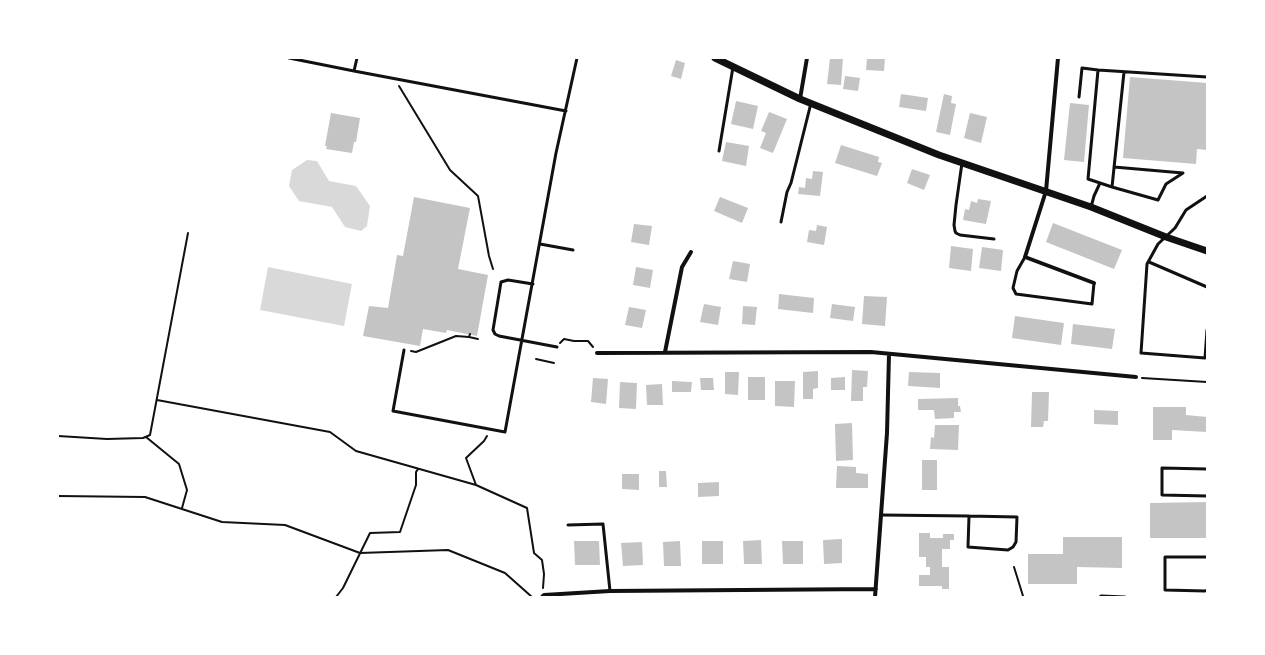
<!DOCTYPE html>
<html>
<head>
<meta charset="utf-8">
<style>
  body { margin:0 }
  #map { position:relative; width:1265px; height:655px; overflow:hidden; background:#fff; font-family:Poppins,sans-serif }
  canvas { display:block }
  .frame { position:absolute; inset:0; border:59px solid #fff; pointer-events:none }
</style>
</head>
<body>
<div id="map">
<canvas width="1265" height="655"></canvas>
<div class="frame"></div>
</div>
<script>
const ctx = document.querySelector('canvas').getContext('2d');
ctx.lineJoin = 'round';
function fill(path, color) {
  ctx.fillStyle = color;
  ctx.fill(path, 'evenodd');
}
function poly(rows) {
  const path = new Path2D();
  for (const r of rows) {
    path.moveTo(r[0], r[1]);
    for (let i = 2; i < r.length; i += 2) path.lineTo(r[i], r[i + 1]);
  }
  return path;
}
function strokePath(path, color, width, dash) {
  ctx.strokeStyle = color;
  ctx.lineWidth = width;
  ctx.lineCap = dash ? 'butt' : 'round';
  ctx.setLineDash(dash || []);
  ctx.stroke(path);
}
const water = poly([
  [307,160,317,161,329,181,356,186,370,206,367,226,361,231,345,227,332,207,299,201,289,186,292,170],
  [268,267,352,284,344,326,260,310]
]);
const building = poly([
  [830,58,843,58,841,85,827,84],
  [867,58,885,58,884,71,866,70],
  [676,60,685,63,681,79,671,76],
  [845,76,860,78,858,91,843,89],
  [1130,77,1207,83,1207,150,1197,149,1196,164,1123,158],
  [901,94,928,98,926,111,899,107],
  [944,94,952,96,951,103,956,104,950,135,936,132],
  [736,101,758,106,753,129,731,124],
  [1070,103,1089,105,1084,162,1064,160],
  [769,112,787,119,773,153,760,148,766,133,761,131],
  [331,113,360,118,356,142,354,142,352,153,326,149,327,146,325,146],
  [970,113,987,117,981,143,964,138],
  [726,142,749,146,746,166,722,161],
  [841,145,879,157,878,162,882,163,877,176,835,163],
  [912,169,930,175,924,190,907,183],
  [813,171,823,172,820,196,798,194,799,187,805,188,806,178,812,179],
  [414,197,470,208,458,269,488,275,477,336,447,330,446,333,423,329,420,346,363,336,369,306,388,308,397,255,403,256],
  [720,197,748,208,742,223,714,211],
  [978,199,991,201,986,224,963,220,965,209,969,210,971,201,977,203],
  [1053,223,1122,250,1114,269,1046,242],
  [634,224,652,226,649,245,631,242],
  [817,225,827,227,824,245,807,242,809,230,816,231],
  [951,246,973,249,971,271,949,268],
  [982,247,1003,250,1001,271,979,268],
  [733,261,750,264,747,282,729,279],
  [636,267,653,270,650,288,633,285],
  [779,294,814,298,813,313,778,309],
  [864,296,887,297,885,326,862,324],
  [704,304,721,307,718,325,700,322],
  [832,304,855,307,853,321,830,318],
  [743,306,757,307,755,325,742,324],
  [629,307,646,310,642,328,625,325],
  [1015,316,1064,323,1061,345,1012,338],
  [1073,324,1115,329,1112,349,1071,344],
  [852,370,868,371,867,387,863,387,863,401,851,401],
  [818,371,818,388,813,389,813,399,803,399,803,372],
  [725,372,739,372,738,395,725,394],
  [909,372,940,373,940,388,908,386],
  [748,377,765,377,765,400,748,400],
  [845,377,845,390,831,390,831,378],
  [593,378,608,379,606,404,591,402],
  [700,378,713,378,714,390,701,390],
  [672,381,692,382,691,392,672,392],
  [775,381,795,381,794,407,775,406],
  [620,382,637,383,636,409,619,408],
  [662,384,663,405,647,405,646,385],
  [1032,392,1049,392,1048,421,1044,421,1043,427,1031,427],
  [958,398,958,406,960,406,961,412,954,412,954,418,935,419,934,410,918,410,918,399],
  [1153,407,1186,407,1186,415,1207,417,1207,432,1172,430,1172,440,1153,440],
  [1094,410,1118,411,1118,425,1094,424],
  [852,423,853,460,836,461,835,424],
  [935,425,959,425,958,450,930,449,931,437,934,438],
  [922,460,937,460,937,490,922,490],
  [837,466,856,467,856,473,868,474,868,488,836,488],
  [659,471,666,471,667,487,659,487],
  [622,474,639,474,639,490,622,489],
  [719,482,719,496,698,497,698,483],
  [1207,502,1207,538,1150,538,1150,503],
  [919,533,930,533,930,538,943,538,943,534,954,534,954,540,950,540,950,549,942,549,942,567,949,567,949,589,942,589,942,586,919,586,919,575,930,575,930,567,926,567,926,557,919,557],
  [1063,537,1122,537,1122,568,1077,567,1077,584,1028,584,1028,554,1063,554],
  [842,539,842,563,824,564,823,540],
  [761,540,762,564,744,564,743,541],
  [574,541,599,541,600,565,575,565],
  [680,541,681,566,664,566,663,542],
  [702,541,723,541,723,564,702,564],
  [782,541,803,541,803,564,783,564],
  [642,542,643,565,623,566,621,543]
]);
const path = poly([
  [399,86,450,170,478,196,489,256,493,269],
  [470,334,469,337,478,339],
  [560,343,564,339,574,341,588,341,593,347],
  [411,351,416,352,456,336,469,337],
  [536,359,554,363],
  [1142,378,1207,382],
  [157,400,330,432,356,451,476,485,527,508,534,553,542,560,544,574,543,588],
  [58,436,107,439,143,438,150,435,188,233],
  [146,437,179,464,187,490,182,508],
  [476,485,466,458,484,441,487,436],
  [58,496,145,497,222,522,285,525,360,553,448,550,505,573,532,597],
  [1014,567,1023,596,1022,597],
  [336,597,343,588,370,533,400,532,416,485,416,472,418,469]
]);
const service = poly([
  [289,58,354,71],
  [357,58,354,71,566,111],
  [1079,97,1082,68,1098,70],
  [719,151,733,67],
  [962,163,956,205,954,225,955,231,956,233,960,235,994,239],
  [1100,183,1112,187,1124,72],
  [1112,187,1158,200,1166,184,1183,173,1114,167],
  [1207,196,1186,210,1175,228,1158,244,1147,264,1141,353,1205,358,1207,330],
  [1091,207,1094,196,1100,183,1088,179,1098,70,1207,77],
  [781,222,787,192,791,183,811,103],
  [540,244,573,250],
  [1025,257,1017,271,1013,288,1016,294,1092,304,1094,283],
  [1149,262,1207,287],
  [533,284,508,280,501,282,493,330,495,334,499,336,557,347],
  [404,350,393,411,505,432,556,153,577,58],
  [1207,469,1162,468,1162,495,1207,496],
  [881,515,969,516,1017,517,1016,542,1013,547,1008,550,968,547,969,516],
  [568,525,603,524,610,591],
  [1207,557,1165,557,1165,590,1205,591,1207,590],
  [1100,597,1101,596,1125,597]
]);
const minor = poly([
  [1058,58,1046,191,1025,257,1094,283],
  [800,99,807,58],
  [665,352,682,267,691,252],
  [597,353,871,352,1136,377],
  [542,597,544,595,610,591,876,589],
  [875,597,887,433,889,354]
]);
const tertiary = poly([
  [715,58,800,99,939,155,1091,207,1166,237,1207,251]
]);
fill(water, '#d9d9d9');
fill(building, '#c4c4c4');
strokePath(path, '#111', 2);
strokePath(service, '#111', 3);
strokePath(minor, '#111', 4);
strokePath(tertiary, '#111', 7);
</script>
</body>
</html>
